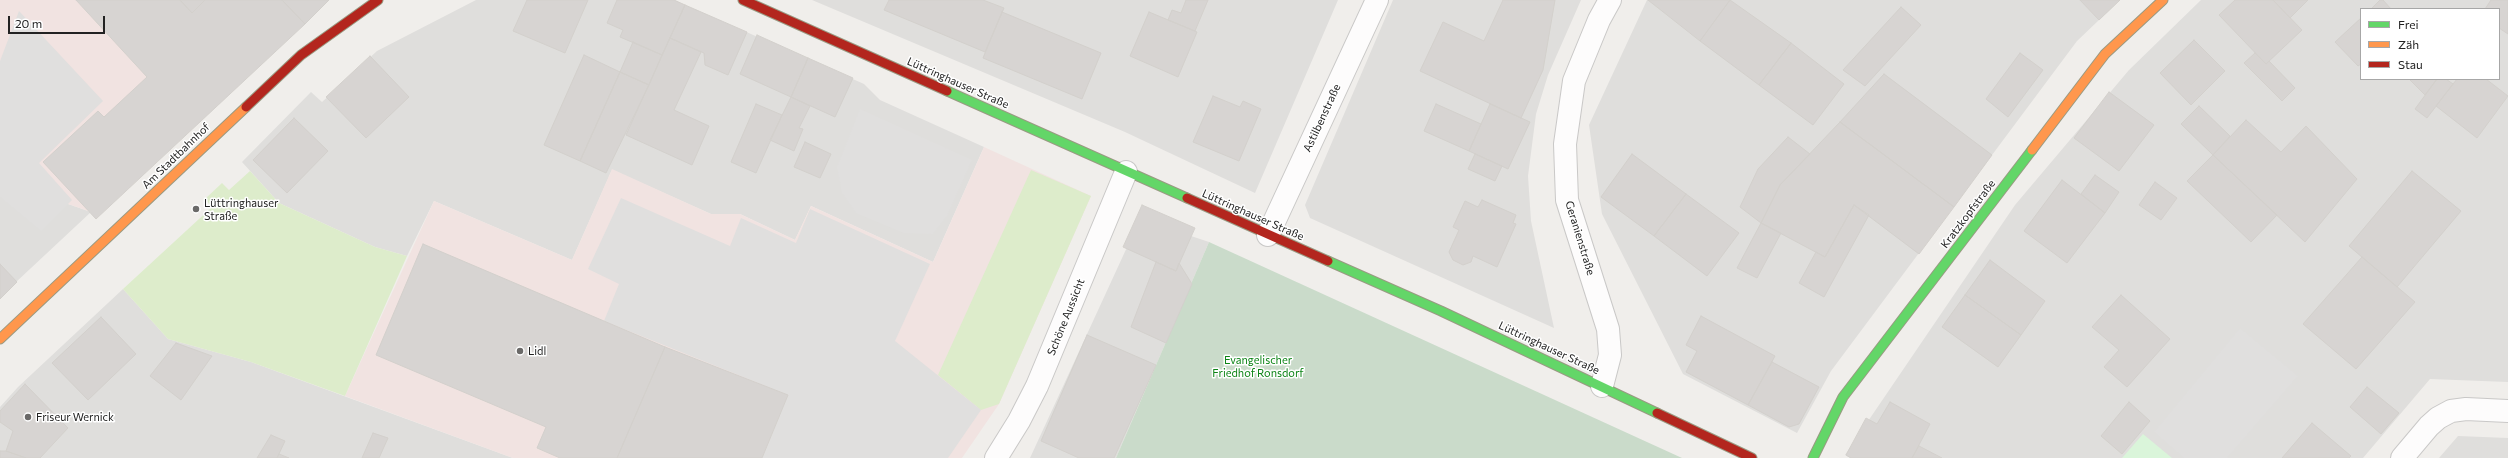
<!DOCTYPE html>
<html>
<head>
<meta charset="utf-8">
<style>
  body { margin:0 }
  #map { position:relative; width:2508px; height:458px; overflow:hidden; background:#f0eeeb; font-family:Commissioner,sans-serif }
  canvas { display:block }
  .legend { position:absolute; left:2360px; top:8px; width:140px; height:72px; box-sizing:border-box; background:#fff; border:1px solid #a7a7a7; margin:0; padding:5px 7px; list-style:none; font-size:12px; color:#222 }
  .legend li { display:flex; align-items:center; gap:8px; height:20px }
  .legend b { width:20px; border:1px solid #a7a7a7 }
  .scale { position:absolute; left:8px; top:16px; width:97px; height:18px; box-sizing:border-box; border:2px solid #222; border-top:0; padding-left:5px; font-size:12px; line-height:14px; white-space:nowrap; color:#222; -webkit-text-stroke:3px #fff; paint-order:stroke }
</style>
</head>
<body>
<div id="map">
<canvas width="2508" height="458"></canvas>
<ul class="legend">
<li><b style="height:5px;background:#63d668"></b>Frei</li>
<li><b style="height:5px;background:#ff974d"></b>Zäh</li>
<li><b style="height:5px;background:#b3261e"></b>Stau</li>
</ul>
<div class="scale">20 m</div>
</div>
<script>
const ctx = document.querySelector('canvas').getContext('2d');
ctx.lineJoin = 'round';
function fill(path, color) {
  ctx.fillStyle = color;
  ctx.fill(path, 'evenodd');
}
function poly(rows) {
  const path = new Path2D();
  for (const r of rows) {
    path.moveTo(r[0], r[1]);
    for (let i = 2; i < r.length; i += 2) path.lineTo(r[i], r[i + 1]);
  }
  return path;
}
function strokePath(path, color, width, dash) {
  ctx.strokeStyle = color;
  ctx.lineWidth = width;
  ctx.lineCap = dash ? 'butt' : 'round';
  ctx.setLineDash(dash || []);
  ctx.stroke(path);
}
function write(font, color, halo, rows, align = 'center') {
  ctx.font = font + ' Commissioner,sans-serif';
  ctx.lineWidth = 3;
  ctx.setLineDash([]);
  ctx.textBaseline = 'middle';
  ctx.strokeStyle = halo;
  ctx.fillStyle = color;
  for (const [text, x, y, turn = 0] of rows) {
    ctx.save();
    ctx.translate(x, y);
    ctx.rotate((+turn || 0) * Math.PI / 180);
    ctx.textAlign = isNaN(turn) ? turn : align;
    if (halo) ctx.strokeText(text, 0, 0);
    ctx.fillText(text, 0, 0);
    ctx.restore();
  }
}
const residential = poly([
  [476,0,674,0,864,84,880,100,984,147,933,262,811,206,795,240,740,214,711,214,612,170,572,260,434,201,407,256,375,247,279,203,242,162,311,92,322,102,377,51],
  [812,0,1338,0,1255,193,1125,132],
  [1393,0,1581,0,1548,75,1536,114,1528,176,1531,221,1554,328,1310,218,1305,205],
  [1647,0,2120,0,2077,41,1831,371,1797,433,1683,374,1602,214,1589,125],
  [2201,0,2508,0,2508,382,2430,379,2363,458,1850,458,1845,455,2015,205,2129,70],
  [2361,9,2499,9,2499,79,2361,79],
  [0,180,91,212,0,297],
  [1140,219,1209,242,1116,458,1030,458],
  [123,289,168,339,251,362,513,458,0,458,0,407,18,387],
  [2458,436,2508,438,2508,458,2439,458]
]);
const commercial = poly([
  [0,0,320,0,91,212,0,180],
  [984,147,1091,196,999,404,962,458,513,458,345,396,434,201,572,260,612,169,711,214,740,214,795,240,811,206,933,262]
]);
const grass = poly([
  [1031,170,1091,196,999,404,981,410,938,375],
  [250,171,279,203,375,247,407,256,345,396,251,362,168,339,123,289,212,207,205,199,222,183,229,190]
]);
const cemetery = poly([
  [1209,242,1682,458,1116,458]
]);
const park = poly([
  [2143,434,2172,458,2122,458]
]);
const parking = poly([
  [19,11,103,101,39,163,72,200,41,231,0,197,0,61],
  [860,109,972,160,947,216,933,234,904,233,856,213,842,193,837,167],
  [621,198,730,246,741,218,796,243,810,209,930,264,895,341,981,410,948,458,762,458,788,395,604,321,619,284,588,269],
  [2240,328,2298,376,2227,458,2184,458,2154,432]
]);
const building = poly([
  [76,0,180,0,192,13,205,0,282,0,305,24,96,219,43,162,98,111,104,117,147,77,76,0],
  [180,0,205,0,192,13,180,0],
  [282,0,329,0,305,24,282,0],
  [527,0,588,0,565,53,513,31,527,0],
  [617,0,674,0,685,5,662,55,620,37,623,30,607,23,617,0],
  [889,0,983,0,1004,8,985,52,884,10,889,0],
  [1186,0,1208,0,1195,31,1168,20,1172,10,1181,13,1186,0],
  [1503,0,1555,0,1543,70,1521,118,1420,71,1443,22,1484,41,1503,0],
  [1648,0,1730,0,1700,41,1648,0],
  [1730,0,1791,43,1759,85,1700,41,1730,0],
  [2080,0,2120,0,2099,20,2080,0],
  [2235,0,2273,0,2302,30,2266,64,2219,15,2235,0],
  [2273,0,2308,0,2290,18,2273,0],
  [2380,0,2383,0,2391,9,2371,9,2380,0],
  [2491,0,2508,0,2508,34,2499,28,2499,9,2485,9,2491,0],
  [685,5,747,32,728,75,705,65,704,53,670,38,685,5],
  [1901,7,1921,25,1865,86,1843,70,1901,7],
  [1002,12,1101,53,1082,99,983,58,1002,12],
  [1149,12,1197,32,1178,77,1130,56,1149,12],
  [2361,18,2361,64,2358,66,2335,42,2361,18],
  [757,35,808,58,791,97,740,74,757,35],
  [670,38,701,52,674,110,709,126,692,165,626,135,670,38],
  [2194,40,2225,71,2191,105,2160,73,2194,40],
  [633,42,662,55,649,85,620,72,633,42],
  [1791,43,1844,84,1813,125,1759,85,1791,43],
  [2020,53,2043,70,2008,117,1986,99,2020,53],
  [2255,53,2266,64,2269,61,2295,88,2282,101,2244,63,2255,53],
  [584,55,620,72,580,161,544,145,584,55],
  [370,56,409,97,366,138,326,97,370,56],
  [808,58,853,78,835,117,791,97,808,58],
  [620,72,649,85,606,173,580,161,620,72],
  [1884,74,1992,155,1954,207,1840,122,1884,74],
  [2409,79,2437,79,2425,95,2409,79],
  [2437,79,2446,79,2453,84,2427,118,2415,109,2437,79],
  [2457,79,2486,79,2508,96,2477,138,2436,106,2457,79],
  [2109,92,2154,125,2119,171,2074,138,2109,92],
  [1213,96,1240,107,1243,101,1261,109,1239,161,1193,142,1213,96],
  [791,97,810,106,799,128,803,129,794,151,770,140,791,97],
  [756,104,782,115,756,173,731,162,756,104],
  [1436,104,1481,124,1469,151,1424,131,1436,104],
  [1490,104,1530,122,1508,169,1469,151,1490,104],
  [2199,106,2230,136,2213,155,2181,124,2199,106],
  [294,118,328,151,287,193,253,160,294,118],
  [2246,120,2281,152,2306,126,2357,179,2305,242,2213,155,2246,120],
  [1840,122,1954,207,1919,254,1854,205,1825,257,1761,223,1780,185,1840,122],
  [1788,137,1810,154,1780,185,1761,223,1740,207,1758,169,1788,137],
  [805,142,831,154,820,178,794,167,805,142],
  [1475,154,1502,166,1495,181,1468,169,1475,154],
  [1632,154,1686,194,1654,236,1601,197,1632,154],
  [2213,155,2277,215,2251,242,2187,181,2213,155],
  [2412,171,2461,211,2397,287,2349,246,2412,171],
  [2095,175,2119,192,2105,213,2081,194,2095,175],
  [2062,180,2105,213,2067,263,2024,231,2062,180],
  [2155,182,2177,198,2161,220,2139,205,2155,182],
  [1686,194,1739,233,1707,276,1654,236,1686,194],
  [1482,200,1516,215,1513,223,1516,224,1497,267,1473,256,1471,262,1463,265,1453,260,1449,252,1459,230,1453,227,1465,201,1478,207,1482,200],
  [1142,205,1195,228,1176,271,1123,247,1142,205],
  [1854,205,1869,215,1824,297,1799,283,1816,252,1825,257,1854,205],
  [1761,223,1781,233,1757,278,1737,268,1761,223],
  [423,244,665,347,617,458,560,458,537,448,546,427,376,355,423,244],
  [2362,257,2415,302,2356,369,2303,324,2362,257],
  [1990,260,2045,301,2021,335,1965,295,1990,260],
  [1156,262,1176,271,1179,263,1192,284,1166,343,1131,327,1156,262],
  [0,264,17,282,0,299,0,264],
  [1965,295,2021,335,1998,367,1942,327,1965,295],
  [2121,295,2170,339,2127,387,2104,367,2119,350,2092,327,2121,295],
  [1701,316,1775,356,1748,405,1686,372,1697,351,1686,345,1701,316],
  [101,317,136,354,88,400,52,363,101,317],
  [1087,335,1156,365,1114,458,1079,458,1041,441,1087,335],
  [176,343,212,356,181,400,150,376,176,343],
  [665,347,788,395,762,458,617,458,665,347],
  [1772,362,1819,387,1799,424,1789,427,1748,405,1772,362],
  [25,384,68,428,40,458,26,458,6,451,13,431,0,422,0,411,25,384],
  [2367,387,2399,413,2381,434,2350,407,2367,387],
  [1890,402,1930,424,1912,458,1851,458,1846,455,1866,418,1877,424,1890,402],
  [2129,402,2150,421,2122,454,2101,436,2129,402],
  [2312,423,2351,456,2349,458,2282,458,2312,423],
  [373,433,388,438,379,458,362,458,373,433],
  [271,435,285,441,277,458,257,458,271,435],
  [1919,446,1942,458,1912,458,1919,446],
  [0,451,6,451,26,458,0,458,0,451],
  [279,454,289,458,277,458,279,454]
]);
const street = poly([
  [1268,235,1377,0],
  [1602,386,1610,355,1608,329,1567,200,1565,144,1574,81,1599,20,1610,0],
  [996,458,1019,421,1037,386,1126,172],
  [2402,458,2429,426,2438,418,2451,411,2466,409,2508,411]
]);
const fast = poly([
  [947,91,1187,198],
  [1328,261,1441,311,1657,413],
  [1813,458,1843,397,2032,150]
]);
const slow = poly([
  [2032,150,2105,54,2163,0],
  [0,339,246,107]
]);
const jam = poly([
  [743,0,947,91],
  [246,107,301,55,378,0],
  [1187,198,1328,261],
  [1657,413,1752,458]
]);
const markers = [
  [196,209,4,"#6a6968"],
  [520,351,4,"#6a6968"],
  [28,417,4,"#6a6968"]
];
const streetNames = [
  ["Lüttringhauser Straße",958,83,24],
  ["Astilbenstraße",1322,118,-65],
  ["Am Stadtbahnhof",176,156,-44],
  ["Kratzkopfstraße",1968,214,-53],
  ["Lüttringhauser Straße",1253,215,24],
  ["Geranienstraße",1580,238,73],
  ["Schöne Aussicht",1066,317,-68],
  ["Lüttringhauser Straße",1549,348,25]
];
const poiNames = [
  ["Lüttringhauser",204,203],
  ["Straße",204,216],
  ["Lidl",528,351],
  ["Friseur Wernick",36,417]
];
const parkNames = [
  ["Evangelischer",1258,360],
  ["Friedhof Ronsdorf",1258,373]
];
fill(residential, '#dfdedc');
fill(commercial, '#f1e3e1');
fill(grass, '#ddeccb');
fill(cemetery, '#cadbca');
fill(park, '#daf5da');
fill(parking, '#e0dfde');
fill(building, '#d7d4d2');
strokePath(building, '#d3d0cc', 1);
strokePath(street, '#c9c8c7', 24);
strokePath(fast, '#999a82', 11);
strokePath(slow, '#999a82', 11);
strokePath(jam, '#999a82', 11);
strokePath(street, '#fdfcfc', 22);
strokePath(fast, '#63d668', 9);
strokePath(slow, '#ff974d', 9);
strokePath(jam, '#b3261e', 9);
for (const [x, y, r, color] of markers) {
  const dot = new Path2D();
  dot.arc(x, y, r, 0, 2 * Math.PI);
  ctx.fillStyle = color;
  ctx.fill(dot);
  strokePath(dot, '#fff', 1.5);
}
write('11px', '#222', '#fff', streetNames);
write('11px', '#222', '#fff', poiNames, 'left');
write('11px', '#0c8416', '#fff', parkNames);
</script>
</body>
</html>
